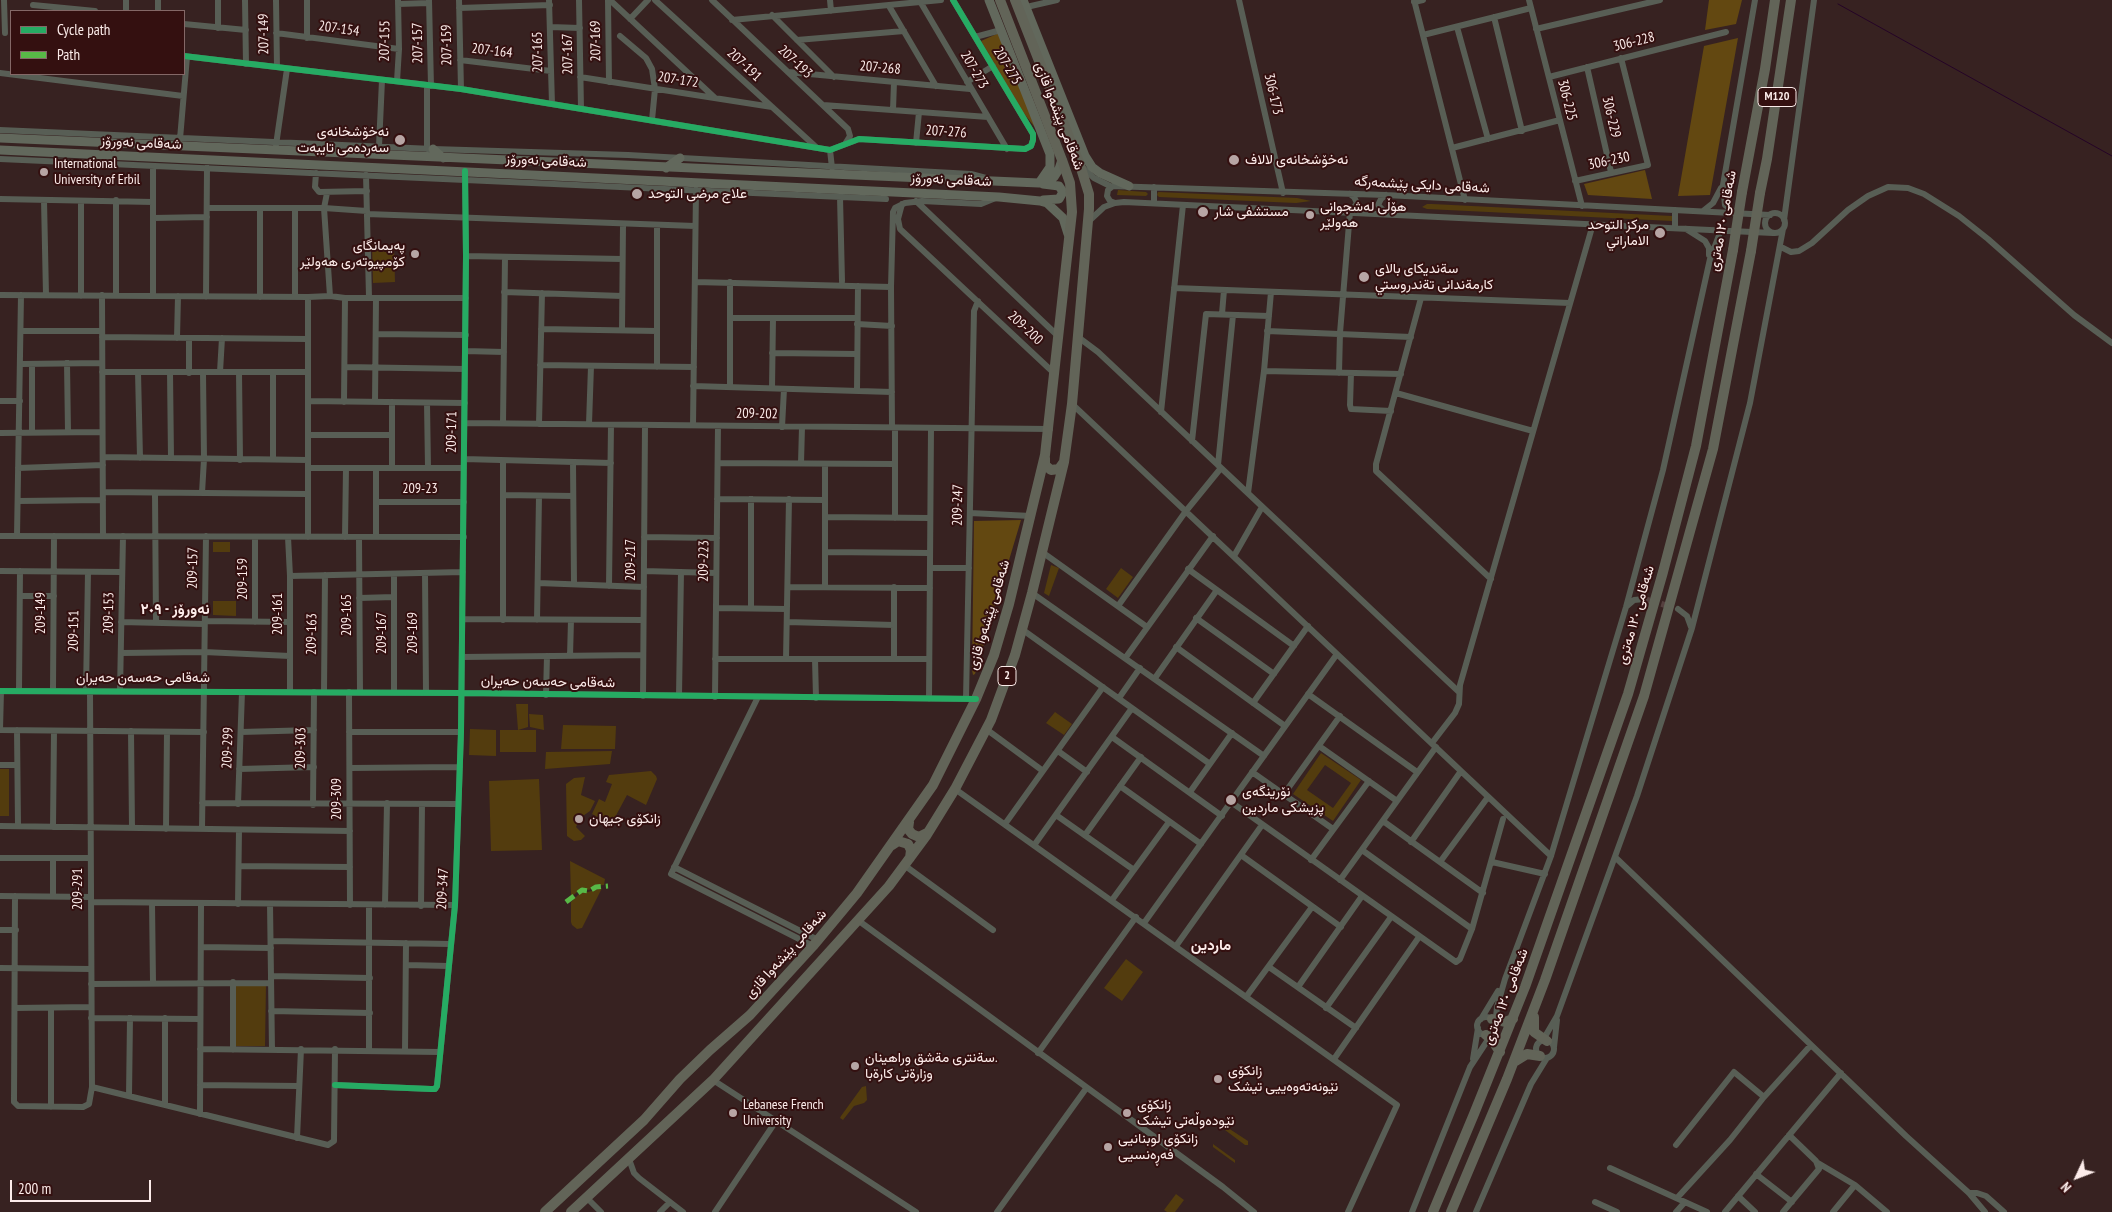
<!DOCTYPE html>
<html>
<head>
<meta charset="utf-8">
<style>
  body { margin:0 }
  #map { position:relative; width:2112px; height:1212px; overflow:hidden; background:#372221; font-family:"PT Sans Narrow",sans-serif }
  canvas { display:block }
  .legend { position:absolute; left:10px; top:10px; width:175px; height:65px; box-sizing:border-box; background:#341010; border:1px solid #846867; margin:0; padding:6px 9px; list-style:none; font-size:15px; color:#fcecea }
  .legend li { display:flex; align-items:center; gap:10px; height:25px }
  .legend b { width:25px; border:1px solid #846867 }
  .north { position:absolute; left:2052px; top:1152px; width:50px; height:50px; -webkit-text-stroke:4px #341010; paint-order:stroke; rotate:227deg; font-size:14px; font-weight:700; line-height:20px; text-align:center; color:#fcecea }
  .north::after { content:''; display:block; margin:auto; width:18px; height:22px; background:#fcecea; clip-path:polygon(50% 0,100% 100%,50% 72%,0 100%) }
  .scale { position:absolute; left:10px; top:1180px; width:141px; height:22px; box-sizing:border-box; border:2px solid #fcecea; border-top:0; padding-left:6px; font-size:15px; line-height:18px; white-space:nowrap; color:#fcecea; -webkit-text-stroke:4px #341010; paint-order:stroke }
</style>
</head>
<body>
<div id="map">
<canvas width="2112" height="1212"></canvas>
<ul class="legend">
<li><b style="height:6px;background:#26ab63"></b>Cycle path</li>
<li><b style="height:6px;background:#58b947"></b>Path</li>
</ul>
<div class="north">N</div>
<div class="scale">200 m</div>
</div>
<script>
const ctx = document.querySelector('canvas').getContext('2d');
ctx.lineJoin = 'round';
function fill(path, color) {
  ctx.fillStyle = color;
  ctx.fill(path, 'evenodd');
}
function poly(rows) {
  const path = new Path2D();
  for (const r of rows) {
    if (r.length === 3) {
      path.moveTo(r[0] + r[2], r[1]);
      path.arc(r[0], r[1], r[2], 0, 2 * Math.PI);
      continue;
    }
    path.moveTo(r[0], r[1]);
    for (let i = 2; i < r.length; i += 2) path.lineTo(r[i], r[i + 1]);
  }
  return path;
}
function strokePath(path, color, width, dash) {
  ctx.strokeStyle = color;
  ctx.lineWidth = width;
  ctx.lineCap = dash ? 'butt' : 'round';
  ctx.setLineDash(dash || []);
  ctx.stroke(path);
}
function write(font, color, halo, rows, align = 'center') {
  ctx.font = font + ' "PT Sans Narrow",Vazirmatn,sans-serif';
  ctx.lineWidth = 4;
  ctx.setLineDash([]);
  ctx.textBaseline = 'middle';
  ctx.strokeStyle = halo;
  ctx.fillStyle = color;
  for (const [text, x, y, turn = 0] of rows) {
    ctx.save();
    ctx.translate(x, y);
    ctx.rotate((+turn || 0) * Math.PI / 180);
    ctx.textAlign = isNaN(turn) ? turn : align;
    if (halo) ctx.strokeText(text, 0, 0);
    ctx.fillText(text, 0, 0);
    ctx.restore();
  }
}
const green = poly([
  [1118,190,1146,192,1148,194,1146,196,1117,195],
  [1158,192,1297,198,1311,201,1296,203,1159,197,1157,195],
  [1427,204,1432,204,1672,216,1672,221,1427,209,1422,207],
  [372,245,394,245,395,282,373,283],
  [213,542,230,542,230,552,213,552],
  [1051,565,1059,568,1049,596,1044,593],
  [1121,568,1133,577,1118,598,1106,589],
  [213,601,236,601,236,616,213,615],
  [516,704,528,704,528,727,518,730],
  [1055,712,1072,724,1064,735,1046,723],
  [529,714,543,715,544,730,530,727],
  [563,725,616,726,615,749,561,749],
  [470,729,496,730,496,756,469,755],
  [500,730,536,730,536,752,500,752],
  [612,751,610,764,545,769,546,752],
  [1321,753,1361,780,1333,821,1293,794],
  [1325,765,1351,783,1333,808,1307,790],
  [0,769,9,769,9,816,0,816],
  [651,771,656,776,657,779,646,805,627,795,613,821,605,821,592,814,599,799,605,802,612,784,606,782,609,775],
  [585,777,581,795,595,801,590,811,580,818,576,827,585,836,581,840,574,841,567,836,566,784,574,778],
  [539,779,542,850,491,851,489,781],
  [570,861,605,879,604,885,595,886,589,890,582,888,571,897],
  [602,888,582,928,577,929,572,925,571,922,571,902,582,891,588,892],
  [1126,959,1143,972,1122,1001,1104,988],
  [234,984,266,984,265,1046,235,1046],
  [866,1086,867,1100,864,1103,854,1106,843,1120,840,1118,841,1116,862,1087],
  [1225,1126,1248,1141,1248,1145,1245,1145,1225,1130],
  [1213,1144,1235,1160,1235,1163,1213,1147],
  [1176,1194,1184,1200,1175,1212,1167,1212,1164,1210]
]);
const forest = poly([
  [1709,0,1742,0,1736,24,1705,30],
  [999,33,1037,130,1022,111,981,41],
  [1738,38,1710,195,1678,196,1704,46],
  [1645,170,1652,199,1588,195,1584,184],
  [1021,520,975,674,973,675,972,670,974,521]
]);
const stream = poly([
  [1838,4,2112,156]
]);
const minorTunnel = poly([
  [1644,599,1672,607]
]);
const minor = poly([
  [4,0,5,33],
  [126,0,126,11],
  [158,0,158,11],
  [218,0,218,28],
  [245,0,246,64],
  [276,0,277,67],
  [307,0,307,38],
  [429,0,431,86],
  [459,0,461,89],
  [549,0,552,104],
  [579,0,581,108],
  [608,0,609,82],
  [610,0,715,98],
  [655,0,816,147],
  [712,0,848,129,850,136,845,144],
  [830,0,831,11],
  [1239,0,1283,193],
  [1414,0,1465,200],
  [1529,0,1582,206],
  [1414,2,1423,0],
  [921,3,1007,149],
  [398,4,429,3],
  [33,5,95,11],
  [889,6,936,86],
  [459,8,550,5],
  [1022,8,1057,0],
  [772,15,834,77],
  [1494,17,1522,131],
  [630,19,648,0],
  [732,20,941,0],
  [184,24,246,30],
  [550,27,580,28],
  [1457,27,1488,139],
  [1536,29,1660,0],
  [276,33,399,49],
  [1423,35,1531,8],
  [620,36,646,58,652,69,655,89,652,120],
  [975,37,1001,30],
  [797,40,904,31],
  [184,56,461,89,830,150,859,139,1025,149,1031,146,1033,140,1033,134,953,0],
  [460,60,551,71],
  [1587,67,1611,172],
  [788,72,970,89],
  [0,73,183,96],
  [580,77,772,107],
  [1549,77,1726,32],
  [397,81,399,49,398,0],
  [967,82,993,66],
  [823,105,988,117],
  [893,110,894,82],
  [0,130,433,149,628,155,971,174,986,178],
  [180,139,187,57],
  [916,143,919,112],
  [276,145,287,69],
  [379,146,382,80],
  [1452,148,1560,120],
  [427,149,427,85],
  [830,150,832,168],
  [0,159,886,199],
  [1081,166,1094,178,1110,186,1386,195,1770,215],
  [316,173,315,187,319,192,367,191],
  [366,175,369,297],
  [1575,181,1648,165,1621,58],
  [1113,186,1108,190,1107,196,1110,201,1115,203],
  [1154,187,1154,203],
  [327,193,324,208,330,296],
  [1350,194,1354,197,1357,203,1351,212],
  [1386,195,1381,199,1378,205,1387,214],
  [840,197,842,281],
  [0,199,153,202],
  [44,200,46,295],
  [916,201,1058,336],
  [902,204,898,219,900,229,1055,374],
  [207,208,324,208,367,211],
  [1703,211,1713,203,1721,188],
  [1736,213,1725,205,1723,185,1755,0],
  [1775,223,10],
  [367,214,695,226],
  [153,218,207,217],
  [1784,220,1814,0],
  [1089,221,1104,207,1115,203,1124,202,1773,233],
  [1675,228,1675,210],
  [1686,229,1705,241,1709,248,1709,255],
  [1781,247,1791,252,1799,251,1812,243,1848,210,1868,196,1888,187,1908,188,1924,194,1959,216,1988,239,2074,315,2112,343],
  [466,256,622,259],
  [695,282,891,287],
  [730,282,730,387],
  [1174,288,1570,303],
  [504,292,622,296],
  [0,295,308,297,330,296,345,298,466,298],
  [102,295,103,536],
  [116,295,116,200],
  [81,296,81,201],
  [153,296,153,166],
  [206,297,207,168],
  [260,297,260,208],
  [295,297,295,209],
  [1421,298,1376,464,1376,471,1491,579],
  [1222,314,1224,290],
  [730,318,857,318],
  [857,324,892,326],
  [541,329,657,331],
  [622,330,623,225],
  [21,331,102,331],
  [1267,331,1411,337],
  [376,334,466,335],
  [102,337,308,339],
  [1078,337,1098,352,1459,692],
  [177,338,178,296],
  [465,351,504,352],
  [772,353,857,354],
  [67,363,68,432],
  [21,364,102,363],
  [540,365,694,367],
  [345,367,465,369],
  [657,367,657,225],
  [1264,371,1401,374],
  [102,372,308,372],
  [138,372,140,458],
  [170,372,171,458],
  [220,372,222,338],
  [239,372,240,460],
  [273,372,273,459],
  [189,373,189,339],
  [1339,373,1340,333,1350,212],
  [1351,373,1350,405,1351,409,1391,411],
  [693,386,892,392],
  [772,388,773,318],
  [857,391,858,286],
  [1396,393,1533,431],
  [0,401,20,401],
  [308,401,465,403],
  [344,402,345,298],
  [375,402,376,298],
  [392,402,392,468],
  [427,403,428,468],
  [1072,404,1551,856],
  [1161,412,1183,205],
  [465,423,1050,429],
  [503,423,505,257],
  [539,424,542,293],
  [589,424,591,366],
  [693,425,696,190],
  [782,427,784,389],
  [892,427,891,287,893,212,895,208,905,203,922,201,981,204,998,197],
  [32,432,32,364],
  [0,433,102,432],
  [308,435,392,435],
  [1192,441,1206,314,1269,316],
  [103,457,308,460],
  [464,459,611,463],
  [503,461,503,620],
  [573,462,574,584],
  [718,463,895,464],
  [801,463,802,427],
  [1218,465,1233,315],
  [18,468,103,465],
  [308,468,464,468],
  [376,468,376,537],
  [103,492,308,494],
  [202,493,204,459,203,373],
  [1248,493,1264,371,1271,292],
  [155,494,156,623],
  [503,495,573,496],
  [717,499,825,500],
  [751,499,751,608],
  [18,501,103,500],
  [376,502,464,502],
  [970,513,1031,516],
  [825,517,930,518],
  [895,518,895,428],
  [0,536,464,537],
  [17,536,21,295],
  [288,537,290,576,290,692],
  [308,537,308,297],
  [345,537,346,468],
  [359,537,360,692],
  [644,537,717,538],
  [825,552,930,553],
  [1042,552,1147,627],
  [1234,556,1262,507],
  [930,568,969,568],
  [1188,569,1294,646],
  [0,571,122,572],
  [644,571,716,573],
  [425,573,426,693],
  [290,576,463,572],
  [538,583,644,587],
  [609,586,611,425],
  [788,587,930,588],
  [825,587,825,464],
  [1032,593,1264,756],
  [20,596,54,596],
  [359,598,394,597],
  [1118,606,1186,511,1221,468],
  [1627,606,1634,600,1644,599],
  [716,608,787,609],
  [1678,609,1687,616,1691,627],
  [1196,618,1274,674],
  [463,619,643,620],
  [537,620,539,496],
  [205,621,290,622],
  [121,622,204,624],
  [255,622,255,537],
  [787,622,894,625],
  [1023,630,1210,764],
  [1176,647,1285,726],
  [121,653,204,652,290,656],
  [570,656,571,620],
  [462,657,643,655],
  [1126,657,1213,536],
  [715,659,929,659],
  [786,659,789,499],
  [815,659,816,698],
  [894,659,894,587],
  [1155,678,1217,590],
  [53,690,54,536],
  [0,691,462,693,976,699],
  [19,691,20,571],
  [86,691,88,572],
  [120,691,123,536],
  [324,692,325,575],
  [349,692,350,905],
  [394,692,394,574],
  [1308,694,1417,772],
  [546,695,547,656],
  [643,696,645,425],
  [679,696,681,572],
  [715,697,718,426],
  [758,697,671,874,813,946],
  [1119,698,1140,668],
  [929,699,931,428],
  [966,699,974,311,978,301],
  [1253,703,1308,626],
  [986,729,1043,771],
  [0,730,204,732],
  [0,730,1,691],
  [17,730,18,826],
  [131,731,132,828],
  [241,732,314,730],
  [349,732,461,732],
  [1112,737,1222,816],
  [1432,743,1455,713,1459,704,1460,685,1593,224],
  [1319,746,1397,801],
  [1058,751,1087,772],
  [0,765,17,765],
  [350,768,460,767],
  [239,769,314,767],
  [1252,772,1333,829],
  [1120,786,1201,844],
  [955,789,1397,1105,1348,1212],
  [1190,792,1232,733],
  [1284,794,1340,716],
  [1231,802,1456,962,1460,959,1472,929,1503,819],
  [202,803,458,804],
  [238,804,242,692],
  [313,805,314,692],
  [1056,815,1134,870],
  [1383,821,1483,893],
  [1005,824,1103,687],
  [0,826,350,831],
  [53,827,54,731],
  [166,829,167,732],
  [202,829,206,536],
  [1085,835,1141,757],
  [1411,842,1461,771],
  [1035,844,1132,708],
  [1362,850,1472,929],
  [1241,855,1341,927],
  [1615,857,1906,1136,1969,1193,1985,1212],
  [0,858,90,858],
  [1311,860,1369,781],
  [1440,862,1488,797],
  [1492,862,1545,874],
  [904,865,993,930],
  [239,866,350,867],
  [674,867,818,940],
  [1340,880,1436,747],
  [0,896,91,897],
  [15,896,14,1102,18,1106,83,1107,89,1104,92,1087,90,691],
  [53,896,53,858],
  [1112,900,1169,822],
  [91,902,455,905],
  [152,903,153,982],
  [238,904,239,830],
  [270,904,272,1050],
  [369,905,369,1050],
  [385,905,387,803],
  [421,906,422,804],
  [859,921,1223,1187,1254,1212],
  [1144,923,1337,654],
  [0,930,16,930],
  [271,941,451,944],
  [1176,946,1262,825],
  [201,947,271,948],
  [406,965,449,966],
  [1269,967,1356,1028],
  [0,968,91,969],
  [271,976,370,978],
  [91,984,271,983],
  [1298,987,1362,896],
  [1246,997,1312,907],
  [15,1008,91,1007],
  [1326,1008,1391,917],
  [271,1011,370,1013],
  [1486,1026,9],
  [91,1018,200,1019],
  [165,1018,165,1105],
  [1481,1019,1498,991],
  [1495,1027,1497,1007,1505,979,1551,856,1626,607,1663,470,1710,259,1721,230],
  [1543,1040,1557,1016,1637,796,1692,628,1750,403,1783,229],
  [1545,1049,9],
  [1554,1047,1557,1020],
  [200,1049,440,1052],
  [233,1050,233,982],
  [405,1051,406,943],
  [1038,1053,1136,917],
  [1334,1059,1419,937],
  [1473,1059,1478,1028],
  [713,1080,916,1212],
  [200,1085,299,1086],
  [335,1085,431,1089,435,1089,437,1086,455,905,461,732,466,256,465,171],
  [92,1087,328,1145,334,1141,335,1049],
  [129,1096,130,1018],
  [51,1107,51,1008],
  [200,1114,201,904],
  [297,1138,301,1049],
  [1676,1145,1734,1072,1764,1097],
  [629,1159,634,1173,639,1178,683,1212],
  [1818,1163,1855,1185,1887,1212],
  [1610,1168,1707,1212],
  [1756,1174,1792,1202],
  [1969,1193,1977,1193,1986,1196,2004,1212],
  [1738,1196,1755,1212],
  [587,1198,601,1212],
  [1677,1198,1730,1140,1764,1097,1811,1045],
  [1595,1202,1617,1212],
  [660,1212,670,1202],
  [715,1212,776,1121],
  [997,1212,1085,1090],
  [1412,1212,1470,1067,1493,1032],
  [1476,1212,1531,1084,1547,1058],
  [1676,1212,1685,1202],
  [1725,1212,1841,1073],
  [1783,1212,1819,1169,1816,1161,1789,1135],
  [1833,1212,1855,1185]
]);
const major = poly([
  [989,0,1050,154,1050,167,1039,183],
  [1023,0,1085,156,1092,167,1100,173,1129,186],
  [0,138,1039,183,1054,177,1059,169,1062,160],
  [433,149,443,158],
  [0,150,999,197,1040,201,1047,203,1063,218,1068,234],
  [666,168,680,158],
  [1043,200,1059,199,1063,192,1059,186,1043,184]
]);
const highway = poly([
  [1742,192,1765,69,1775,0],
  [1760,193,1767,159,1791,0],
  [1045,458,1045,465,1051,470,1059,469,1064,462],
  [909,822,908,829,912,834,919,837,927,833],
  [892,845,898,841,908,844,911,850,910,858],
  [1534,1017,1534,1032,1547,1041],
  [1492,1019,1505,1022,1513,1019],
  [1486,1035,1492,1040,1500,1052],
  [1514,1062,1527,1054,1540,1056],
  [545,1212,644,1120,680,1079,710,1050,750,1015,813,946,857,893,933,785,976,699,994,655,1009,604,1045,455,1072,212,1070,183,1062,160,1000,0],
  [571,1212,713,1080,889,886,926,836,955,789,991,720,1015,655,1032,593,1064,462,1072,404,1089,209,1089,194,1080,165,1015,0],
  [1433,1212,1474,1114,1525,987,1628,694,1663,572,1696,446,1733,250],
  [1451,1212,1507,1079,1545,980,1644,696,1713,449,1751,251]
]);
const highwayBridge = poly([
  [1733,250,1742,192],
  [1751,251,1760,193]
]);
const quiet = poly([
  [566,902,582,890,589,891,596,887,608,886]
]);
const cycleway = poly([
  [184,56,461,89,830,150,859,139,1025,149,1031,146,1033,140,1033,134,953,0],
  [0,691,462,693,976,699],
  [335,1085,431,1089,435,1089,437,1086,455,905,461,732,466,256,465,171]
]);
const markers = [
  [400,140,6,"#b7a5a4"],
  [1234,160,6,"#b7a5a4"],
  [44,172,5,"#b7a5a4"],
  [637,194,6,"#b7a5a4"],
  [1203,212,6,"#b7a5a4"],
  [1310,215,5,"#b7a5a4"],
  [1660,233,6,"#b7a5a4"],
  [415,254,5,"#b7a5a4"],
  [1364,277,6,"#b7a5a4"],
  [1231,800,6,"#b7a5a4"],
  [579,819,5,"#b7a5a4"],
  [855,1066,5,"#b7a5a4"],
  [1218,1079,5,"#b7a5a4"],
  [733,1113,5,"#b7a5a4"],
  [1127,1113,5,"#b7a5a4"],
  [1108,1147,5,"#b7a5a4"]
];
const shields = [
  [1777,97,38],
  [1007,676,18]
];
const shieldNames = [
  ["M120",1777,97],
  ["2",1007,676]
];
const streetNames = [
  ["207-154",339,29,8],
  ["207-149",264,34,-91],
  ["207-155",385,41,-89],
  ["207-169",596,41,-91],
  ["306-228",1634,42,-14],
  ["207-157",418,43,-91],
  ["207-159",447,45,-91],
  ["207-164",492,51,7],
  ["207-165",538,52,-91],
  ["207-167",568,54,-91],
  ["207-193",795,62,43],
  ["207-191",744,65,43],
  ["207-275",1007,66,59],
  ["207-268",880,68,5],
  ["207-273",974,70,60],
  ["207-172",678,80,9],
  ["306-173",1273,94,77],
  ["306-225",1567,100,76],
  ["شەقامی پێشەوا قازی",1059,116,69],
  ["306-229",1611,117,77],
  ["207-276",946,132,4],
  ["شەقامی نەورۆز",141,143,3],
  ["شەقامی نەورۆز",546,161,3],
  ["306-230",1609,161,-12],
  ["شەقامی نەورۆز",951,180,3],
  ["شەقامی دایکی پێشمەرگە",1422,185,3],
  ["شەقامی ١٢٠ مەتری",1723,221,-80],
  ["209-200",1025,328,43],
  ["209-202",757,414,1],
  ["209-171",452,432,-89],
  ["209-23",420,489],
  ["209-247",958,505,-89],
  ["209-217",631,560,-90],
  ["209-223",704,561,-89],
  ["209-157",193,568,-89],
  ["209-159",243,579,-90],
  ["209-149",41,613,-90],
  ["209-153",109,613,-89],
  ["209-161",278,614,-90],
  ["209-165",347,615,-90],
  ["شەقامی پێشەوا قازی",989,615,-73],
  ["شەقامی ١٢٠ مەتری",1636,615,-74],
  ["209-151",74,631,-89],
  ["209-167",382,633,-90],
  ["209-169",413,633,-90],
  ["209-163",312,634,-89],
  ["شەقامی حەسەن حەیران",143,678],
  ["شەقامی حەسەن حەیران",548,682,1],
  ["209-299",228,748,-88],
  ["209-303",301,748,-89],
  ["209-309",337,799,-90],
  ["209-291",78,889,-90],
  ["209-347",443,889,-87],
  ["شەقامی پێشەوا قازی",786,954,-48],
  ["شەقامی ١٢٠ مەتری",1506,997,-69]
];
const poiNames = [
  ["نەخۆشخانەی",389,132,"right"],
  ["سەردەمی تایبەت",389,148,"right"],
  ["نەخۆشخانەی لالاف",1245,160],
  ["International",54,164],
  ["University of Erbil",54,180],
  ["علاج مرضى التوحد",648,194],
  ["هۆڵی لەشجوانی",1320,207],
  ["هەولێر",1320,223],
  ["مستشفى شار",1214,212],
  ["مركز التوحد",1649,225,"right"],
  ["الاماراتي",1649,241,"right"],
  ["پەیمانگای",405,246,"right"],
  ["کۆمپیوتەری هەولێر",405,262,"right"],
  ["سةنديكاى بالاى",1375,269],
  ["كارمةندانى تةندروستي",1375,285],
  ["نۆرینگەی",1242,792],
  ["پزیشکی ماردین",1242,808],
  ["زانکۆی جیھان",589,819],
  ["سةنترى مةشق وراهينان.",865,1058],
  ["وزارةتى كارةبا",865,1074],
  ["زانکۆی",1228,1071],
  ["نێونەتەوەییی تیشک",1228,1087],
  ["Lebanese French",743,1105],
  ["University",743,1121],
  ["زانکۆی",1137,1105],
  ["نێودەوڵەتی تیشک",1137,1121],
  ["زانکۆی لوبنانیی",1118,1139],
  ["فەڕەنسیی",1118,1155]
];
const neighbourhoodNames = [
  ["نەورۆز - ٢٠٩",175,610],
  ["ماردین",1211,946]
];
fill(green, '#533c0e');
fill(forest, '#634811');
strokePath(stream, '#250427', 1);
strokePath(minorTunnel, '#55403f', 6, [6, 3]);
strokePath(minor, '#585e55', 6);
strokePath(major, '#62685c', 9);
strokePath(highway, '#626458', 10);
strokePath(highwayBridge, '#626458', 10);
strokePath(quiet, '#58b947', 5, [10, 5]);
strokePath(cycleway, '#26ab63', 6);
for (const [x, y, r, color] of markers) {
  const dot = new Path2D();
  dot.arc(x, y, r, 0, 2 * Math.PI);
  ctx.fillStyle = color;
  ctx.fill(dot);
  strokePath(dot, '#341010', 2);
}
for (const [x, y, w] of shields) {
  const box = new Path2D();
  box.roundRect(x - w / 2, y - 9.5, w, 19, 4);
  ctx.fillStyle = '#341010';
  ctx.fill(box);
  strokePath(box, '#fcecea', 1);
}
write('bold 12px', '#fcecea', null, shieldNames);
write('14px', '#fcecea', '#341010', streetNames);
write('14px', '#fcecea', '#341010', poiNames, 'left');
write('bold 15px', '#fcecea', '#341010', neighbourhoodNames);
</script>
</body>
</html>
